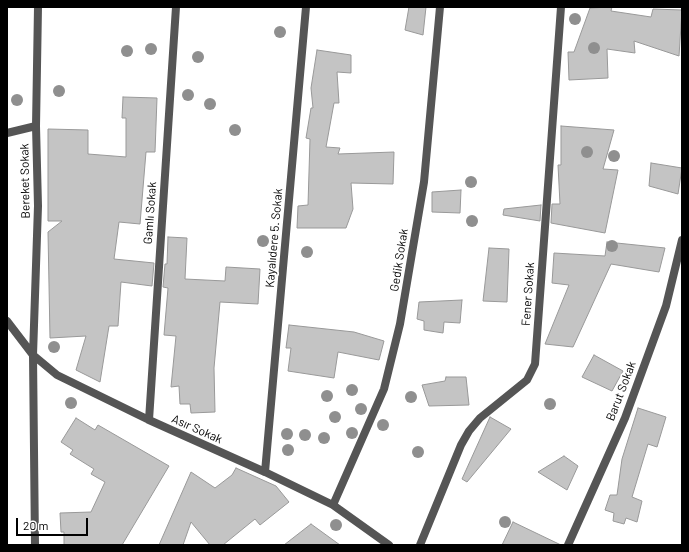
<!DOCTYPE html>
<html>
<head>
<meta charset="utf-8">
<style>
  body { margin:0 }
  #map { position:relative; width:689px; height:552px; overflow:hidden; background:#fff; font-family:Barlow,sans-serif }
  canvas { display:block }
  .frame { position:absolute; inset:0; border:8px solid #000; pointer-events:none }
  .scale { position:absolute; left:16px; top:518px; width:72px; height:18px; box-sizing:border-box; border:2px solid #000; border-top:0; padding-left:5px; font-size:12px; line-height:14px; white-space:nowrap; color:#000; -webkit-text-stroke:3px #fff; paint-order:stroke }
</style>
</head>
<body>
<div id="map">
<canvas width="689" height="552"></canvas>
<div class="frame"></div>
<div class="scale">20 m</div>
</div>
<script>
const ctx = document.querySelector('canvas').getContext('2d');
ctx.lineJoin = 'round';
function fill(path, color) {
  ctx.fillStyle = color;
  ctx.fill(path, 'evenodd');
}
function poly(rows) {
  const path = new Path2D();
  for (const r of rows) {
    path.moveTo(r[0], r[1]);
    for (let i = 2; i < r.length; i += 2) path.lineTo(r[i], r[i + 1]);
  }
  return path;
}
function strokePath(path, color, width, dash) {
  ctx.strokeStyle = color;
  ctx.lineWidth = width;
  ctx.lineCap = dash ? 'butt' : 'round';
  ctx.setLineDash(dash || []);
  ctx.stroke(path);
}
function write(font, color, halo, rows, align = 'center') {
  ctx.font = font + ' Barlow,sans-serif';
  ctx.lineWidth = 3.5;
  ctx.setLineDash([]);
  ctx.textBaseline = 'middle';
  ctx.strokeStyle = halo;
  ctx.fillStyle = color;
  for (const [text, x, y, turn = 0] of rows) {
    ctx.save();
    ctx.translate(x, y);
    ctx.rotate((+turn || 0) * Math.PI / 180);
    ctx.textAlign = isNaN(turn) ? turn : align;
    if (halo) ctx.strokeText(text, 0, 0);
    ctx.fillText(text, 0, 0);
    ctx.restore();
  }
}
const building = poly([
  [409,7,426,7,423,35,405,30,409,7],
  [612,7,611,11,651,17,653,9,682,10,679,56,634,41,635,53,607,49,608,78,569,80,568,52,574,52,590,8,612,7],
  [317,50,351,55,351,73,337,72,339,103,334,103,326,147,340,148,338,154,394,152,393,184,351,183,353,209,346,228,297,228,298,206,308,205,310,139,306,138,311,108,313,108,311,88,317,50],
  [123,97,157,98,155,152,146,152,140,224,119,222,114,259,154,263,152,286,121,282,118,326,109,326,100,382,76,370,86,336,50,338,48,232,62,221,48,221,48,129,88,130,88,154,126,157,126,118,122,118,123,97],
  [561,126,614,130,603,169,618,170,605,233,551,223,552,204,560,204,558,165,561,165,561,126],
  [651,163,682,168,678,194,649,186,651,163],
  [461,190,460,213,432,212,432,192,461,190],
  [541,205,540,221,503,215,504,209,541,205],
  [168,237,187,238,185,279,225,281,226,267,260,269,258,304,220,302,214,368,215,412,191,413,190,404,180,404,179,386,171,387,176,336,164,335,168,288,163,287,165,264,167,264,168,237],
  [607,242,665,248,659,272,611,264,573,347,545,344,569,285,552,283,554,253,605,256,607,242],
  [489,248,509,249,507,302,483,301,489,248],
  [462,300,460,323,444,322,443,333,424,330,424,321,417,319,419,302,462,300],
  [289,325,354,332,384,341,379,360,338,352,334,378,288,371,291,348,286,348,289,325],
  [594,355,623,371,612,391,582,377,594,355],
  [446,377,466,377,469,405,429,406,422,385,445,381,446,377],
  [638,408,666,417,657,447,648,444,632,497,642,501,637,522,626,518,624,524,613,521,614,513,605,510,610,495,617,495,622,459,638,408],
  [490,417,511,429,467,482,462,479,490,417],
  [76,418,95,430,98,425,169,466,122,545,64,545,64,532,61,532,60,513,91,512,105,482,91,474,94,469,70,454,73,450,61,442,76,418],
  [564,456,578,466,567,490,538,472,564,456],
  [236,468,276,486,289,502,260,525,255,519,223,545,210,545,191,522,183,545,159,545,191,472,215,488,232,475,236,468],
  [513,522,561,545,502,545,513,522],
  [311,524,340,545,284,545,311,524]
]);
const street = poly([
  [7,133,36,126],
  [7,321,33,355,57,375,149,420,265,472,333,505,389,545],
  [149,420,176,7],
  [265,472,306,7],
  [333,505,384,389,400,324,424,182,440,7],
  [35,545,33,355,38,206,36,126,38,7],
  [420,545,461,445,469,431,480,418,527,380,535,364,561,7],
  [568,545,625,418,666,306,682,240]
]);
const trees = [
  [575,19],
  [280,32],
  [594,48],
  [151,49],
  [127,51],
  [198,57],
  [59,91],
  [188,95],
  [17,100],
  [210,104],
  [235,130],
  [587,152],
  [614,156],
  [471,182],
  [472,221],
  [263,241],
  [612,246],
  [307,252],
  [54,347],
  [352,390],
  [327,396],
  [411,397],
  [71,403],
  [550,404],
  [361,409],
  [335,417],
  [383,425],
  [352,433],
  [287,434],
  [305,435],
  [324,438],
  [288,450],
  [418,452],
  [505,522],
  [336,525]
];
const streetNames = [
  ["Bereket Sokak",25,181,-91],
  ["Gamlı Sokak",150,213,-86],
  ["Kayalıdere 5. Sokak",274,238,-85],
  ["Gedik Sokak",399,260,-81],
  ["Fener Sokak",528,294,-86],
  ["Barut Sokak",621,391,-69],
  ["Asır Sokak",197,429,24]
];
fill(building, '#c4c4c4');
strokePath(building, '#999', 1);
strokePath(street, '#555', 8);
ctx.fillStyle = '#8f8f8f';
for (const [x, y] of trees) {
  ctx.beginPath();
  ctx.arc(x, y, 6, 0, 2 * Math.PI);
  ctx.fill();
}
write('12px', '#000', '#fff', streetNames);
</script>
</body>
</html>
